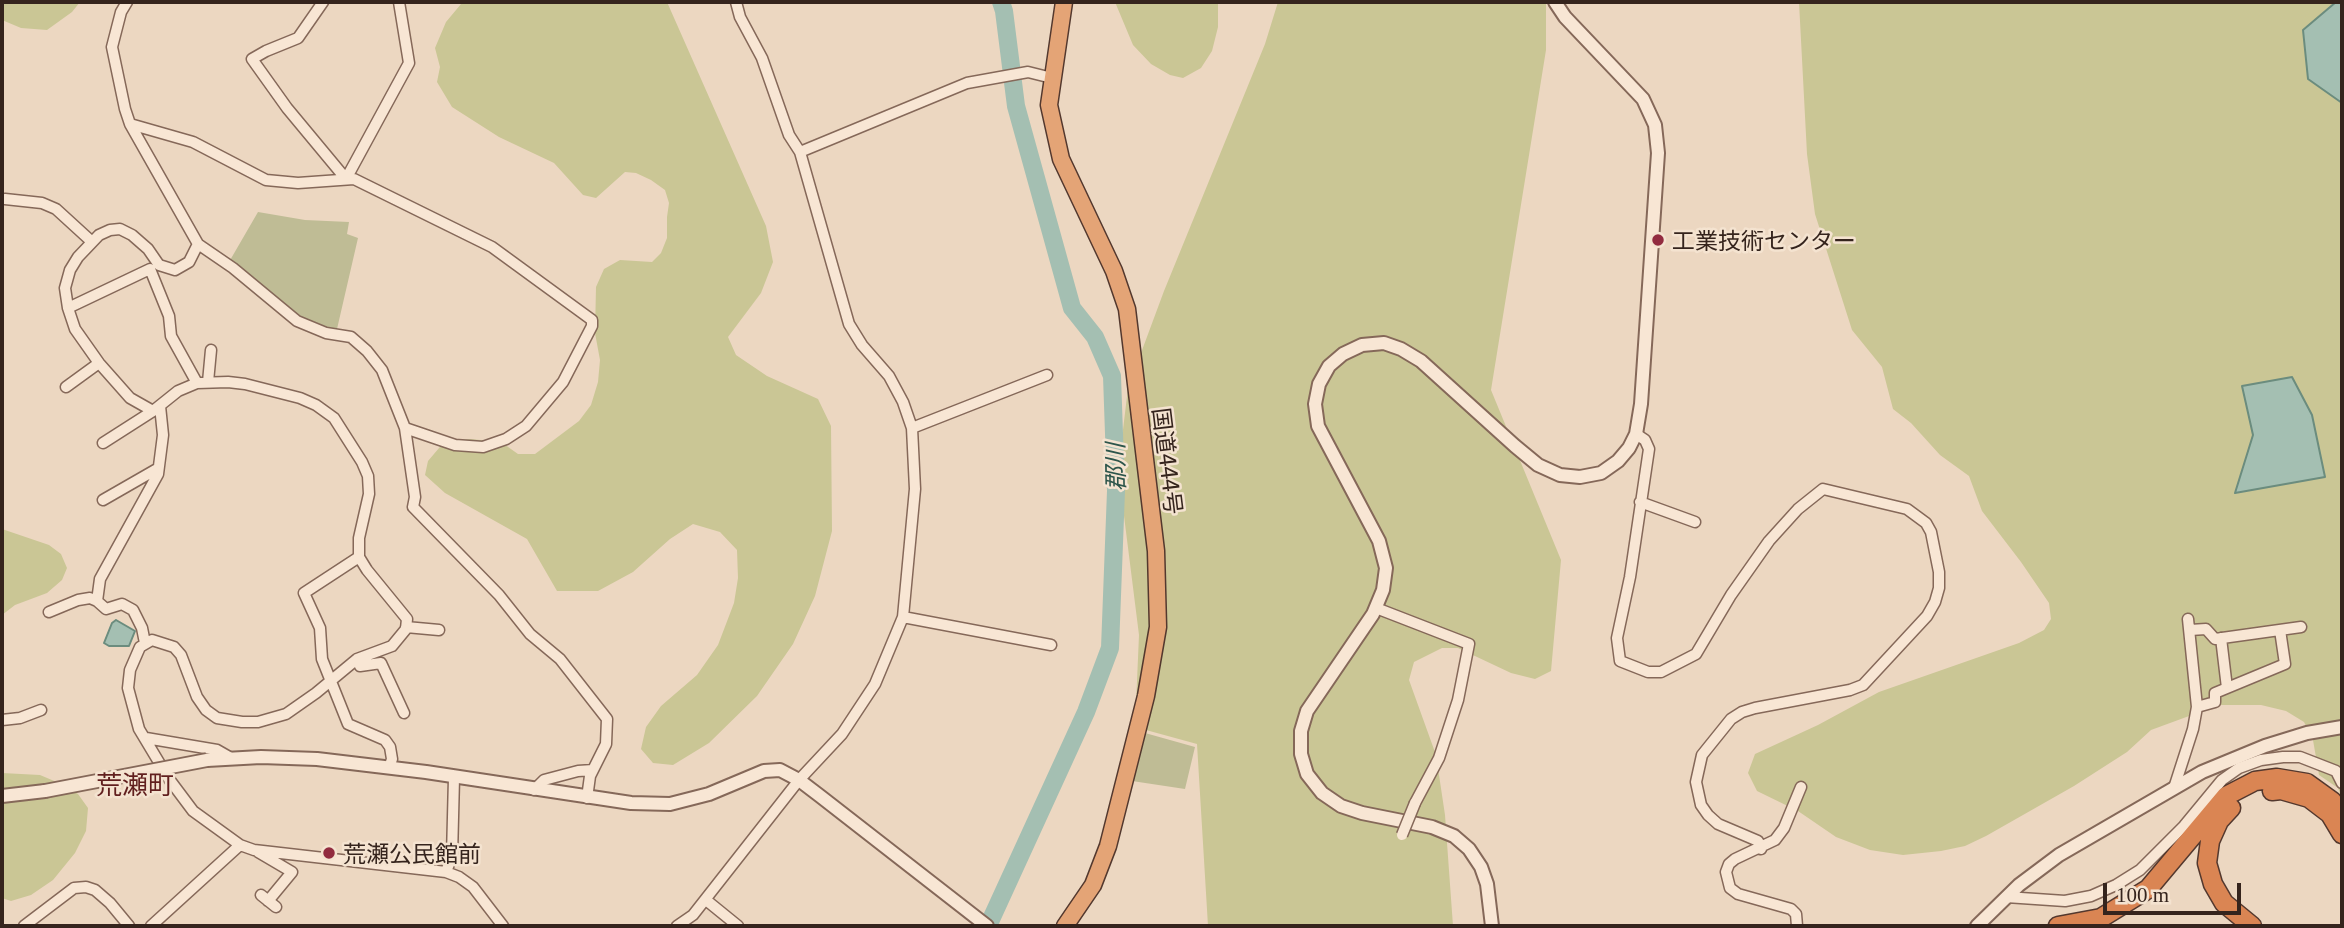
<!DOCTYPE html>
<html>
<head>
<meta charset="utf-8">
<style>
  body { margin:0 }
  #map { position:relative; width:2344px; height:928px; overflow:hidden; background:#ecd7c1; font-family:Georgia,serif }
  canvas { display:block }
  .frame { position:absolute; inset:0; border:4px solid #35241d; pointer-events:none }
  .scale { position:absolute; left:2103px; top:883px; width:138px; height:32px; box-sizing:border-box; border:4px solid #35241d; border-top:0; padding-left:9px; font-size:21px; line-height:24px; white-space:nowrap; color:#35241d; -webkit-text-stroke:5px #f4e3d0; paint-order:stroke }
</style>
</head>
<body>
<div id="map">
<canvas width="2344" height="928"></canvas>
<div class="frame"></div>
<div class="scale">100 m</div>
</div>
<script>
const ctx = document.querySelector('canvas').getContext('2d');
ctx.lineJoin = 'round';
function fill(path, color) {
  ctx.fillStyle = color;
  ctx.fill(path, 'evenodd');
}
function poly(rows) {
  const path = new Path2D();
  for (const r of rows) {
    path.moveTo(r[0], r[1]);
    for (let i = 2; i < r.length; i += 2) path.lineTo(r[i], r[i + 1]);
  }
  return path;
}
function strokePath(path, color, width, dash) {
  ctx.strokeStyle = color;
  ctx.lineWidth = width;
  ctx.lineCap = dash ? 'butt' : 'round';
  ctx.setLineDash(dash || []);
  ctx.stroke(path);
}
function write(font, color, halo, rows, align = 'center') {
  ctx.font = font + ' Georgia,"Noto Sans JP",serif';
  ctx.lineWidth = 5;
  ctx.setLineDash([]);
  ctx.textBaseline = 'middle';
  ctx.strokeStyle = halo;
  ctx.fillStyle = color;
  for (const [text, x, y, turn = 0] of rows) {
    ctx.save();
    ctx.translate(x, y);
    ctx.rotate((+turn || 0) * Math.PI / 180);
    ctx.textAlign = isNaN(turn) ? turn : align;
    if (halo) ctx.strokeText(text, 0, 0);
    ctx.fillText(text, 0, 0);
    ctx.restore();
  }
}
const green = poly([
  [2,2,80,2,72,12,47,30,21,28,2,20],
  [468,2,667,2,766,226,773,262,761,293,728,337,736,355,767,376,818,399,831,426,832,531,815,596,793,644,757,696,709,743,673,765,653,763,641,749,646,727,661,706,697,675,718,645,734,603,738,578,737,550,720,532,693,524,670,539,633,572,598,591,557,591,527,539,445,493,425,475,428,461,445,441,470,439,501,442,518,454,535,454,579,421,591,405,598,382,600,360,595,333,596,287,604,269,620,260,652,262,661,253,667,238,667,217,669,203,665,190,651,180,636,173,625,172,596,198,583,195,554,163,499,137,452,107,437,82,440,67,435,48,446,22,461,4],
  [1115,2,1218,2,1218,27,1212,51,1201,68,1183,78,1170,75,1151,64,1133,45],
  [1278,2,1546,2,1546,50,1491,390,1561,560,1551,671,1535,679,1511,673,1458,648,1442,648,1414,662,1409,680,1436,755,1445,815,1453,926,1208,926,1197,744,1135,727,1139,635,1122,500,1122,438,1128,388,1164,291,1265,44],
  [1799,2,2342,2,2342,799,2338,788,2319,775,2313,740,2304,722,2286,711,2261,705,2219,705,2151,730,2127,752,2074,786,1986,836,1965,846,1941,851,1903,855,1870,850,1836,837,1798,811,1757,791,1748,773,1755,754,1818,725,1879,692,2019,643,2044,630,2051,619,2049,603,2021,562,1982,511,1969,476,1940,455,1911,423,1893,409,1882,367,1852,330,1815,214,1807,154],
  [2,529,49,545,61,554,67,568,62,580,47,593,15,605,2,615],
  [2,773,40,775,59,783,78,794,88,808,86,831,75,853,53,880,31,895,11,901,2,898]
]);
const cemetery = poly([
  [258,212,305,220,349,222,347,234,358,238,337,329,320,328,299,318,229,262],
  [1145,733,1195,747,1185,789,1132,781]
]);
const water = poly([
  [2336,2,2342,2,2342,103,2308,79,2303,30,2336,2],
  [2292,377,2312,415,2325,477,2235,493,2253,435,2242,386,2292,377],
  [116,620,135,631,129,646,109,646,104,643,112,623,116,620]
]);
const river = poly([
  [988,926,1086,712,1110,648,1116,491,1112,376,1095,337,1072,308,1016,106,1004,11,1001,2]
]);
const minor = poly([
  [127,2,121,12,112,47,125,109,130,124,198,244,233,268,297,321,326,333,351,337,367,351,382,370,405,428,415,497,413,507,499,595,530,634,560,659,607,719,606,744,590,776,587,798],
  [323,2,298,38,266,51,252,59,287,108,346,179],
  [130,124,193,142,266,180,298,183,354,179,492,247,592,320,592,326,563,382,526,426,506,439,483,447,455,445,405,428],
  [800,152,967,83,1028,72,1052,78],
  [346,179,409,63,399,2],
  [5,199,42,203,56,209,91,241],
  [198,244,189,262,175,270,159,265,148,249,132,235,120,229,110,230,99,235,78,257,70,270,65,288,68,308,75,329,99,363,130,398,153,411,178,391,197,383,228,382,245,384,300,398,316,405,334,418,362,462,368,476,369,494,359,538,359,557,367,570,407,619,406,629,392,646,357,659,316,693,286,714,258,722,242,722,217,718,206,710,197,697,181,655,174,647,152,640,140,647,130,670,128,688,139,729,169,779,193,811,240,845,254,850,446,872,459,877,473,887,503,926],
  [68,308,150,269,169,316,171,336,197,383],
  [208,382,211,350],
  [66,387,99,363],
  [912,428,1047,375],
  [1636,434,1645,440,1649,449,1630,577,1617,638,1620,661,1648,672,1661,672,1696,654,1731,595,1769,541,1798,509,1823,489,1907,509,1926,523,1931,532,1939,572,1939,588,1935,602,1927,616,1863,685,1850,690,1755,708,1742,712,1731,719,1702,755,1696,782,1701,805,1708,815,1718,824,1758,841,1761,849],
  [103,443,153,411],
  [103,500,157,469],
  [1640,502,1695,522],
  [359,557,304,593,320,628,322,659,348,724,385,740,390,747,392,759,389,768],
  [1376,608,1469,644,1458,700,1439,758,1415,803],
  [49,612,78,600,90,598,97,601],
  [903,617,1051,645],
  [406,627,439,630],
  [2190,630,2206,629,2215,639,2301,627],
  [2221,638,2227,688],
  [145,643,142,628,133,610,122,604,106,609,97,601,100,579,158,474,163,435,160,406],
  [357,659,360,666,381,663,404,713],
  [2197,707,2215,702,2215,693,2285,664,2280,630],
  [2,720,20,718,41,710],
  [146,738,217,750,231,758],
  [2174,788,2193,729,2197,707,2188,619],
  [534,790,544,780,578,771,593,770],
  [258,852,292,872,268,901],
  [446,872,452,856,454,778],
  [261,895,276,907],
  [2006,897,2065,901,2091,896,2116,885,2140,870,2184,826,2222,780,2239,768,2261,760,2283,757,2300,757,2336,771,2342,783],
  [706,900,738,926],
  [24,926,74,888,86,887,95,890,110,903,129,926],
  [151,926,240,845],
  [677,926,693,915,799,780,842,734,875,684,903,617,915,489,912,428,903,402,889,376,862,345,849,324,800,152,789,135,762,58,740,17,736,2],
  [1797,926,1796,914,1791,909,1738,894,1730,888,1726,872,1729,864,1735,859,1775,840,1784,828,1801,787]
]);
const tertiary = poly([
  [207,760,261,757,317,759,426,772,631,803,670,804,709,794,764,771,780,770,799,780,820,796,987,926],
  [2,796,45,791],
  [1492,926,1487,884,1481,867,1469,849,1454,836,1432,827,1362,813,1341,806,1322,793,1307,774,1301,754,1301,731,1307,711,1373,614,1383,590,1386,568,1379,541,1318,426,1315,404,1319,384,1329,366,1343,354,1362,345,1384,343,1401,349,1421,361,1515,446,1538,465,1560,475,1580,477,1601,473,1618,461,1629,448,1636,434,1641,404,1658,153,1655,125,1643,99,1565,17,1555,2],
  [1977,926,2019,885,2059,855,2202,772,2265,746,2307,733,2342,727]
]);
const trunk = poly([
  [1064,2,1049,105,1061,159,1114,271,1127,309,1156,551,1158,627,1146,696,1108,846,1093,885,1065,926]
]);
const motorway = poly([
  [2272,791,2281,790,2309,798,2330,814,2342,834],
  [2231,808,2219,821,2210,841,2207,863,2213,884,2224,903,2252,926],
  [2058,926,2101,918,2148,889,2226,796,2255,781,2277,778,2307,783,2332,801,2342,814]
]);
const minorBridge = poly([
  [1402,835,1415,803]
]);
const tertiaryBridge = poly([
  [45,791,207,760]
]);
const markers = [
  [1658,240,7,"#922b3f"],
  [329,853,7,"#922b3f"]
];
const poiNames = [
  ["工業技術センター",1672,240],
  ["荒瀬公民館前",343,853]
];
const streetNames = [
  ["国道444号",1168,461,83]
];
const waterNames = [
  ["郡川",1115,467,-91]
];
const quarterNames = [
  ["荒瀬町",135,784]
];
fill(green, '#cac695');
fill(cemetery, '#bfbc95');
fill(water, '#a4bfb2');
strokePath(water, '#6b8c7e', 2);
strokePath(river, '#a4bfb2', 18);
strokePath(minor, '#856859', 13);
strokePath(tertiary, '#856859', 16);
strokePath(trunk, '#53382e', 19);
strokePath(motorway, '#53382e', 21);
strokePath(minor, '#f8e6d4', 10);
strokePath(tertiary, '#f8e6d4', 12);
strokePath(trunk, '#e4a476', 16);
strokePath(motorway, '#da8553', 18);
strokePath(minorBridge, '#856859', 13, []);
strokePath(tertiaryBridge, '#856859', 16, []);
strokePath(minorBridge, '#f8e6d4', 10);
strokePath(tertiaryBridge, '#f8e6d4', 12);
for (const [x, y, r, color] of markers) {
  const dot = new Path2D();
  dot.arc(x, y, r, 0, 2 * Math.PI);
  ctx.fillStyle = color;
  ctx.fill(dot);
  strokePath(dot, '#f4e3d0', 2.5);
}
write('23px', '#35241d', '#f4e3d0', poiNames, 'left');
write('23px', '#35241d', '#f4e3d0', streetNames);
write('italic 24px', '#2d554b', '#f4e3d0', waterNames);
write('26px', '#611f1e', '#f4e3d0', quarterNames);
</script>
</body>
</html>
